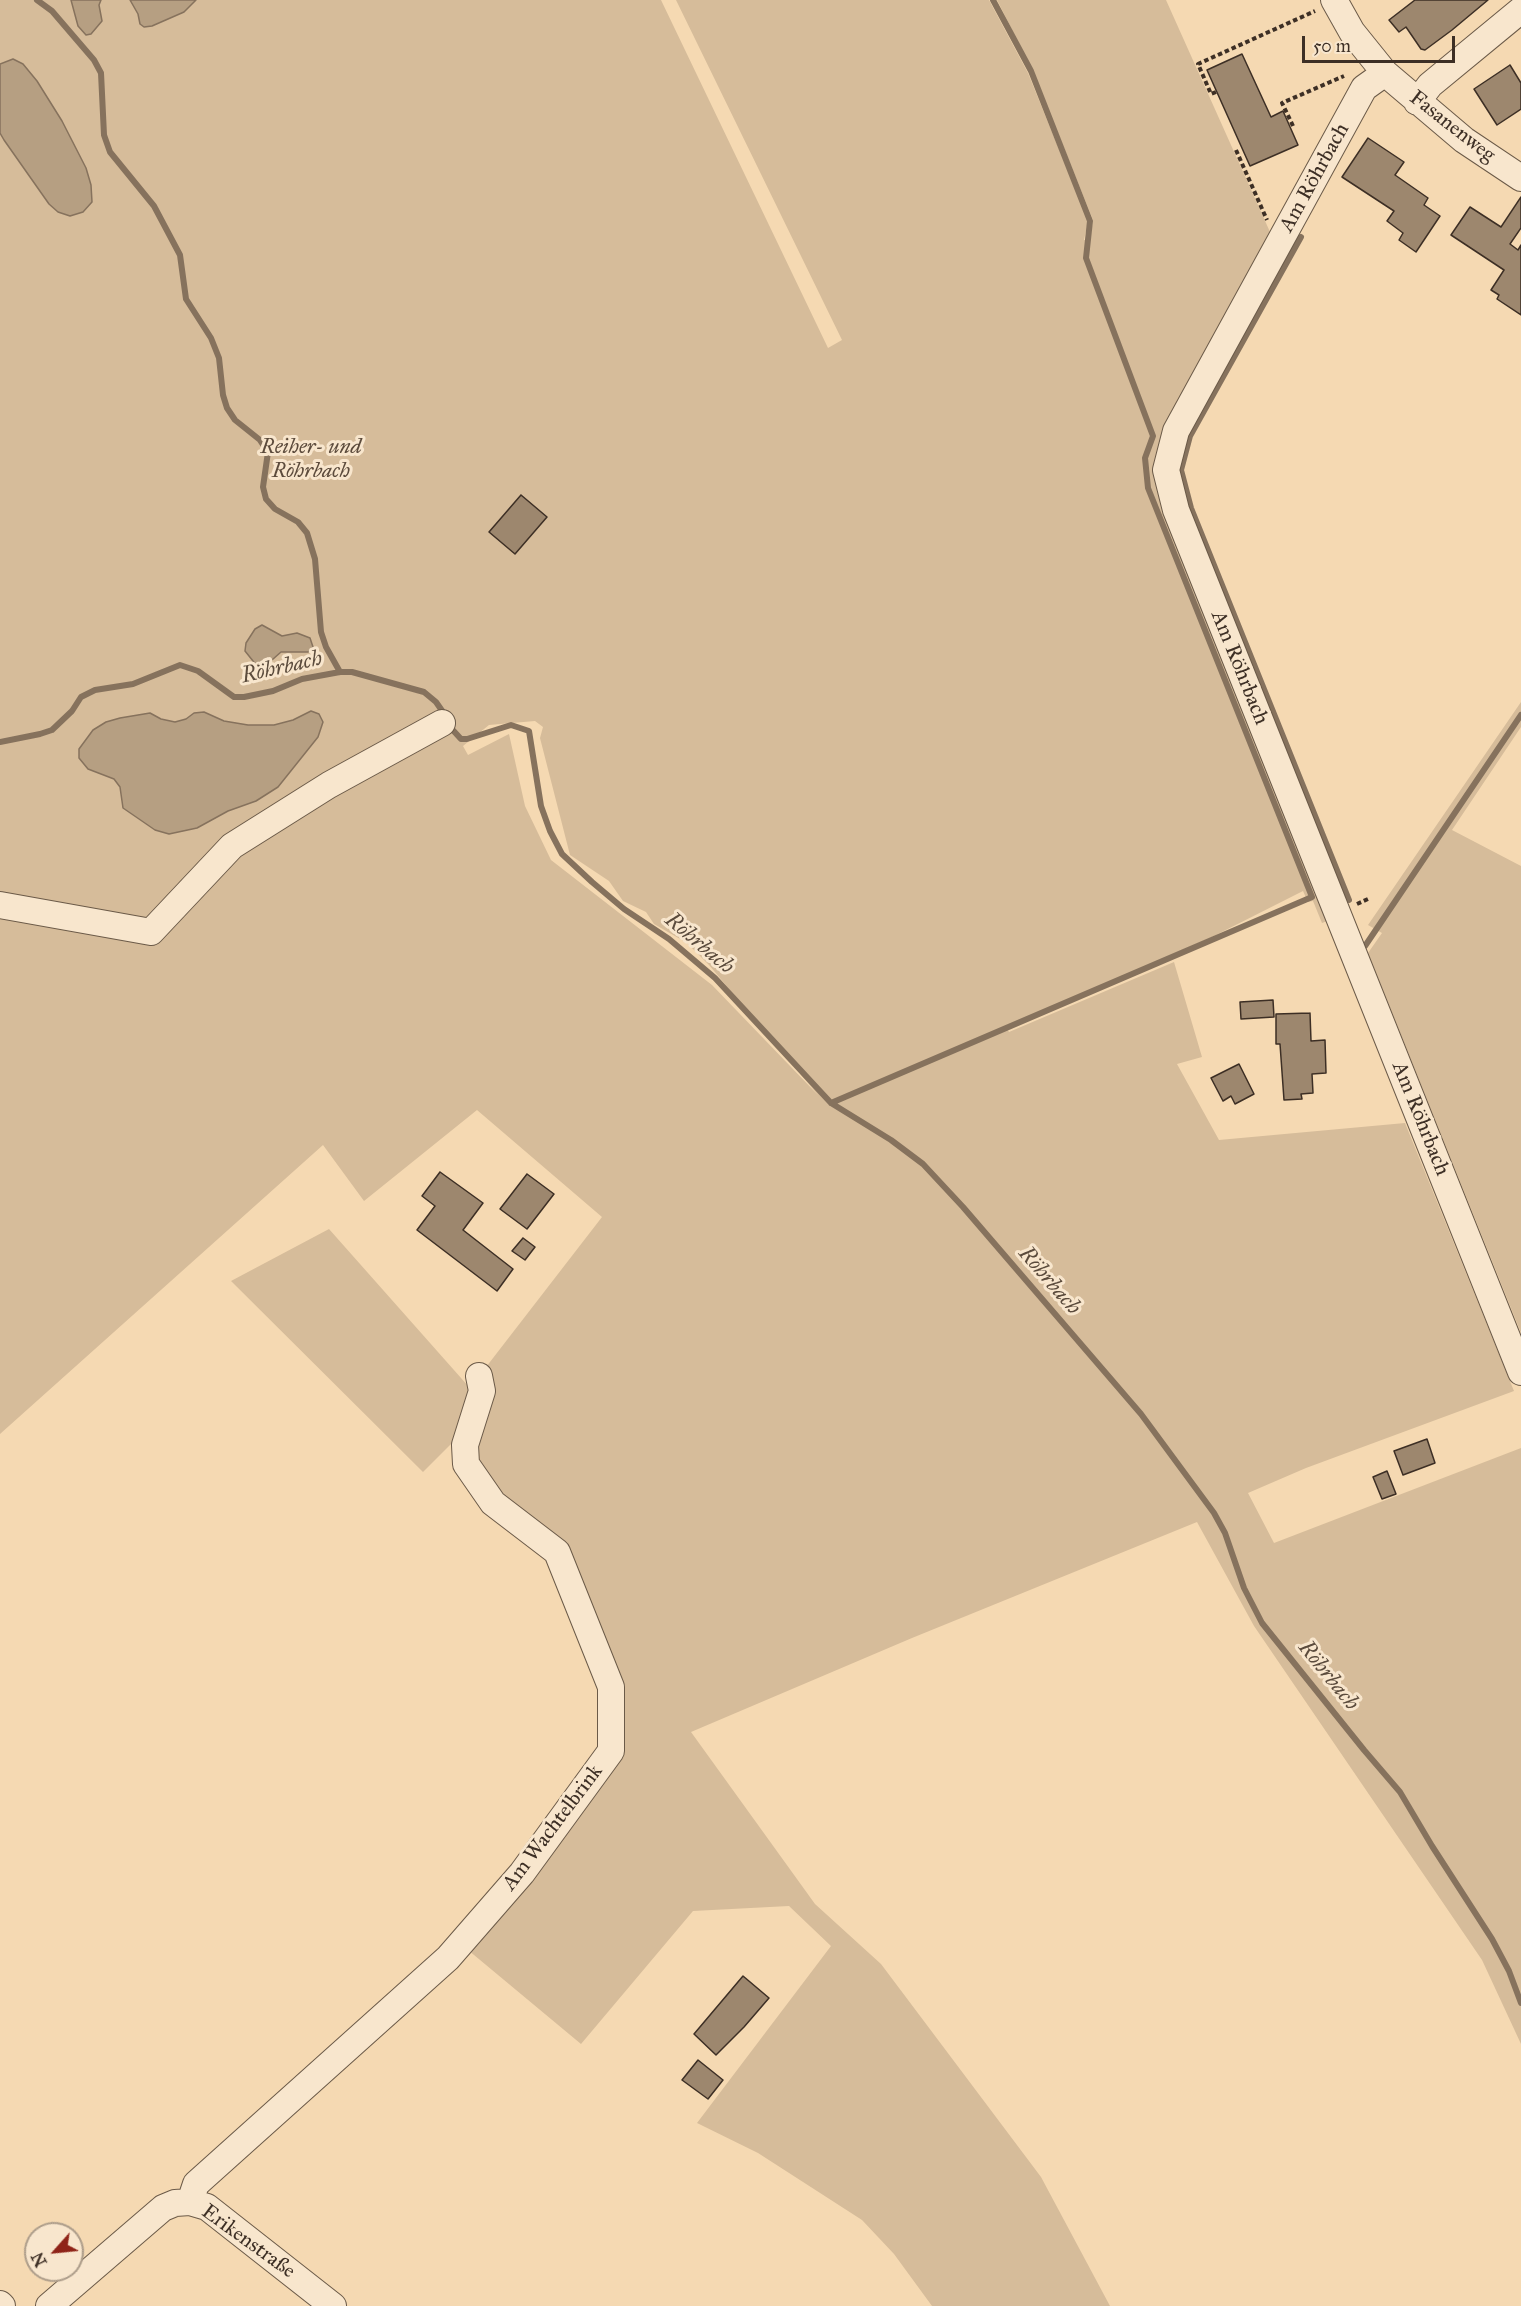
<!DOCTYPE html>
<html>
<head>
<meta charset="utf-8">
<style>
  body { margin:0 }
  #map { position:relative; width:1521px; height:2306px; overflow:hidden; background:#f5d9b2; font-family:"IM FELL Great Primer",serif }
  canvas { display:block }
  .north { position:absolute; left:24px; top:2222px; width:60px; height:60px; box-sizing:border-box; background:#f8e6cd; border:2px solid #ad9d8a; border-radius:50%; rotate:243deg; font-size:16px; font-weight:700; line-height:24px; text-align:center; color:#3d2f25 }
  .north::after { content:''; display:block; margin:auto; width:21px; height:27px; background:#8f2418; clip-path:polygon(50% 0,100% 100%,50% 72%,0 100%) }
  .scale { position:absolute; left:1302px; top:36px; width:153px; height:27px; box-sizing:border-box; border:3px solid #3d2f25; border-top:0; padding-left:8px; font-size:18px; line-height:21px; white-space:nowrap; color:#3d2f25; -webkit-text-stroke:4px #f8e6cd; paint-order:stroke }
</style>
</head>
<body>
<div id="map">
<canvas width="1521" height="2306"></canvas>
<div class="north">N</div>
<div class="scale">50 m</div>
</div>
<script>
const ctx = document.querySelector('canvas').getContext('2d');
ctx.lineJoin = 'round';
function fill(path, color) {
  ctx.fillStyle = color;
  ctx.fill(path, 'evenodd');
}
function poly(rows) {
  const path = new Path2D();
  for (const r of rows) {
    path.moveTo(r[0], r[1]);
    for (let i = 2; i < r.length; i += 2) path.lineTo(r[i], r[i + 1]);
  }
  return path;
}
function strokePath(path, color, width, dash) {
  ctx.strokeStyle = color;
  ctx.lineWidth = width;
  ctx.lineCap = dash ? 'butt' : 'round';
  ctx.setLineDash(dash || []);
  ctx.stroke(path);
}
function write(font, color, halo, rows, align = 'center') {
  ctx.font = font + ' "IM FELL Great Primer",serif';
  ctx.lineWidth = 6;
  ctx.setLineDash([]);
  ctx.textBaseline = 'middle';
  ctx.strokeStyle = halo;
  ctx.fillStyle = color;
  for (const [text, x, y, turn = 0] of rows) {
    ctx.save();
    ctx.translate(x, y);
    ctx.rotate((+turn || 0) * Math.PI / 180);
    ctx.textAlign = isNaN(turn) ? turn : align;
    if (halo) ctx.strokeText(text, 0, 0);
    ctx.fillText(text, 0, 0);
    ctx.restore();
  }
}
const green = poly([
  [0,0,661,0,828,348,842,340,676,0,989,0,1028,73,1088,221,1084,240,1090,240,1093,220,1033,71,997,0,1166,0,1270,232,1173,411,1156,470,1330,920,1322,923,1313,901,1308,902,1303,891,1212,937,1006,1027,1009,1032,1174,962,1202,1057,1177,1064,1219,1140,1405,1123,1514,1391,1306,1468,1248,1493,1274,1543,1521,1448,1521,2044,1482,1960,1254,1626,1197,1522,912,1638,691,1732,815,1904,881,1964,1041,2177,1110,2306,932,2306,894,2254,862,2220,758,2153,697,2123,831,1946,789,1906,693,1911,581,2044,468,1950,530,1879,580,1816,619,1756,563,1547,499,1500,473,1463,483,1371,602,1217,477,1110,364,1201,323,1145,0,1434],
  [535,721,543,727,540,738,570,855,609,881,623,901,646,912,654,924,687,943,709,965,818,1095,712,985,551,860,525,806,509,734,468,755,463,746,489,725],
  [1521,702,1521,727,1452,830,1521,866,1521,1333,1368,953,1382,933,1368,925],
  [329,1229,469,1387,462,1433,423,1472,231,1281]
]);
const water = poly([
  [71,0,101,0,99,5,102,21,91,34,86,35,78,26,71,0],
  [130,0,196,0,184,12,152,26,144,27,140,24,138,14,130,0],
  [13,59,23,64,37,81,62,121,86,168,91,185,92,202,83,212,70,216,58,212,49,204,4,140,0,133,0,64,13,59],
  [262,625,282,636,297,633,310,638,313,647,308,652,281,652,264,667,257,666,245,651,246,643,255,629,262,625],
  [311,711,319,714,323,722,318,737,278,787,256,801,228,811,197,828,169,834,155,830,123,808,120,787,114,779,88,769,79,758,79,749,93,730,106,722,120,718,150,713,161,719,175,722,186,719,194,713,204,712,224,721,248,725,274,725,293,720,311,711]
]);
const stream = poly([
  [37,0,52,11,94,60,101,73,104,135,110,152,154,206,180,255,186,299,211,338,219,358,223,395,227,408,235,420,260,440,268,452,263,487,266,499,275,509,298,522,307,533,315,559,321,632,326,647,340,672],
  [1301,237,1190,436,1181,470,1191,508,1349,900],
  [450,727,461,739,467,739,511,725,529,731,541,806,550,831,562,854,592,882,624,909,669,939,715,978,831,1103,891,1140,923,1164,963,1207,1141,1414,1214,1513,1225,1533,1244,1588,1262,1623,1364,1750,1400,1792,1432,1846,1492,1939,1509,1971,1521,2003],
  [0,742,40,734,52,730,72,711,81,697,95,690,133,684,180,665,198,671,234,697,244,697,273,691,302,679,340,672,352,672,424,692,436,702,445,715],
  [1365,946,1521,715],
  [831,1103,1312,897,1148,488,1145,458,1153,436,1086,258,1090,221,1031,71,993,0]
]);
const building = poly([
  [1415,0,1488,0,1452,30,1425,50,1421,49,1406,27,1399,32,1389,20,1415,0],
  [1242,54,1271,117,1283,111,1298,145,1250,166,1207,70,1242,54],
  [1510,65,1521,83,1521,109,1497,125,1474,89,1510,65],
  [1368,138,1404,162,1395,175,1428,198,1424,205,1440,216,1416,252,1399,240,1403,233,1387,221,1394,211,1342,177,1368,138],
  [1521,197,1521,228,1510,244,1518,250,1521,245,1521,315,1497,299,1499,295,1491,290,1504,270,1451,235,1470,207,1501,227,1521,197],
  [521,495,547,517,515,554,489,532,521,495],
  [1273,1000,1274,1017,1241,1019,1240,1002,1273,1000],
  [1310,1013,1311,1041,1325,1040,1326,1073,1312,1074,1313,1093,1301,1094,1302,1099,1284,1100,1280,1044,1276,1044,1276,1014,1310,1013],
  [1239,1064,1254,1094,1235,1104,1231,1096,1223,1101,1211,1078,1239,1064],
  [440,1172,483,1203,463,1230,513,1269,497,1291,417,1230,435,1206,422,1196,440,1172],
  [527,1174,554,1194,527,1229,500,1209,527,1174],
  [523,1238,535,1247,525,1260,512,1251,523,1238],
  [1427,1439,1435,1463,1403,1475,1394,1451,1427,1439],
  [1387,1471,1396,1494,1382,1499,1373,1477,1387,1471],
  [743,1976,769,1998,744,2027,716,2055,694,2034,743,1976],
  [698,2060,723,2080,708,2099,682,2080,698,2060]
]);
const path = poly([
  [1216,92,1211,94,1198,64,1315,11],
  [1293,126,1282,103,1344,76],
  [1236,150,1267,220],
  [1357,904,1368,899]
]);
const minor = poly([
  [1334,0,1352,32,1385,73,1464,140,1521,178],
  [1385,73,1364,88,1176,431,1166,470,1176,510,1521,1372],
  [1417,102,1430,85,1521,10],
  [0,905,151,932,232,846,329,785,442,723],
  [190,2202,196,2184,448,1958,522,1873,611,1751,611,1687,557,1552,493,1503,466,1464,465,1445,482,1391,479,1376],
  [0,2304,2,2306],
  [49,2306,163,2208,175,2203,190,2202,207,2207,333,2306]
]);
const streetNames = [
  ["Fasanenweg",1452,127,38],
  ["Am Röhrbach",1315,178,-61],
  ["Am Röhrbach",1239,668,68],
  ["Am Röhrbach",1420,1119,68],
  ["Am Wachtelbrink",553,1828,-53],
  ["Erikenstraße",248,2242,36]
];
const parkNames = [
  ["Reiher- und",311,448],
  ["Röhrbach",311,472]
];
const waterNames = [
  ["Röhrbach",282,668,-13],
  ["Röhrbach",699,944,40],
  ["Röhrbach",1049,1281,49],
  ["Röhrbach",1328,1676,51]
];
fill(green, '#d6bc9a');
fill(water, '#b69f82');
strokePath(water, '#86725d', 1.5);
strokePath(stream, '#86725d', 6);
fill(building, '#9d876e');
strokePath(building, '#3d2f25', 1.5);
strokePath(minor, '#6b5a48', 28);
strokePath(path, '#3d2f25', 4, [4.5, 3]);
strokePath(minor, '#f8e6cd', 26);
write('21px', '#3d2f25', '#f8e6cd', streetNames);
write('italic 21px', '#5c4b3c', '#f8e6cd', parkNames);
write('italic 22px', '#5b4b3c', '#f8e6cd', waterNames);
</script>
</body>
</html>
